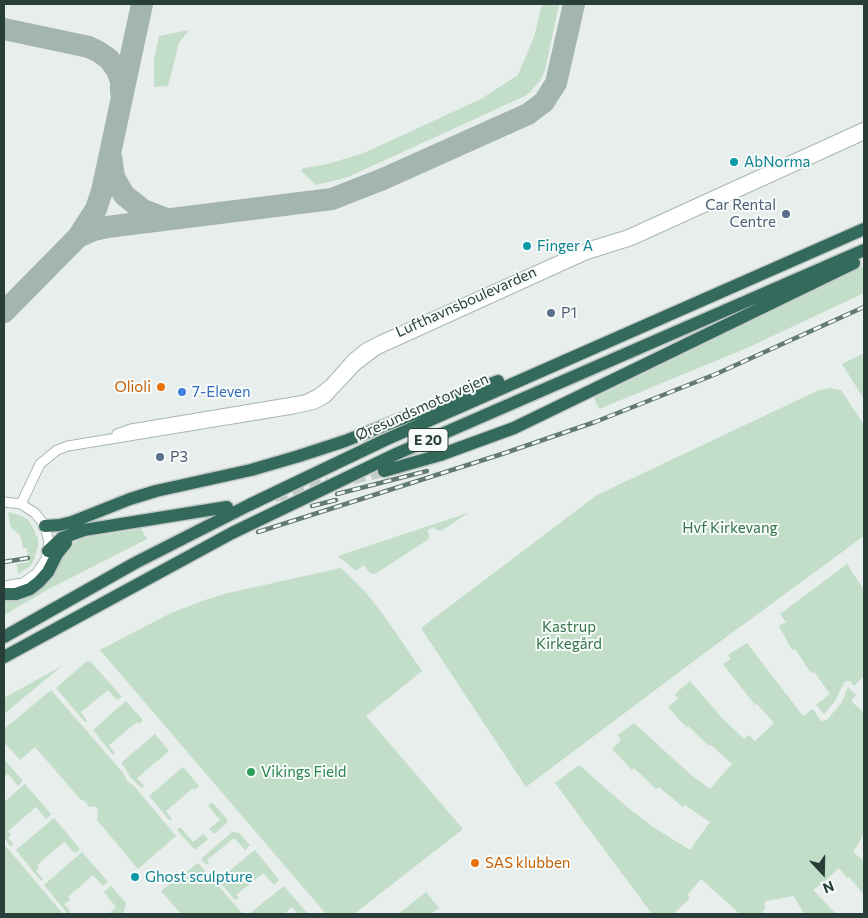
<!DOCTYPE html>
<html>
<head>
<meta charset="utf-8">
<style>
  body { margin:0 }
  #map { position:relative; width:868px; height:918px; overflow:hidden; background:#e7eeeb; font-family:Commissioner,sans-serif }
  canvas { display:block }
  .frame { position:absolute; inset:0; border:5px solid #273f38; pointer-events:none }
  .north { position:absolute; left:798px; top:848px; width:50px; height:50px; -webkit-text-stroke:4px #f7fbf9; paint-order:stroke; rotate:159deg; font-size:14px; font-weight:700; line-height:20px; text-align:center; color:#273f38 }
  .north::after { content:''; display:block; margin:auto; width:18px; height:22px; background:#273f38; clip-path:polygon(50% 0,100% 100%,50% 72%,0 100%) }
</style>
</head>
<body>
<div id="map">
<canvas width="868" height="918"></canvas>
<div class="frame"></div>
<div class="north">N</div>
</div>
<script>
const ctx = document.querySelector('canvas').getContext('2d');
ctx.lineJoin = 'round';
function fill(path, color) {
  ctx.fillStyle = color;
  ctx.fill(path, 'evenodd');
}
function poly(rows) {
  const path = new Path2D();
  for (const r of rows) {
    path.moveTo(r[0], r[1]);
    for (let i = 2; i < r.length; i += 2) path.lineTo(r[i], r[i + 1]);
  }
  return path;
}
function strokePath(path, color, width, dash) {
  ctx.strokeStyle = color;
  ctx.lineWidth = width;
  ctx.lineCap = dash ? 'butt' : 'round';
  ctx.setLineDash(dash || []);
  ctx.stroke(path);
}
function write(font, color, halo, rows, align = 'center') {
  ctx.font = font + ' Commissioner,sans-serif';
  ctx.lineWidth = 4;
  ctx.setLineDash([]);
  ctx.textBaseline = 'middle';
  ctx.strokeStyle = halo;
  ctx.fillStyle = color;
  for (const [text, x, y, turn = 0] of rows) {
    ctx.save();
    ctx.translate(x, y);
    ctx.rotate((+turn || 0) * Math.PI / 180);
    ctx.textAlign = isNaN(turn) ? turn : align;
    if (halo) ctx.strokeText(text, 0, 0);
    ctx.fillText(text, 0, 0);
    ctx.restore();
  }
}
const green = poly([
  [542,4,559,4,545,70,540,81,527,95,348,177,316,185,301,171,303,168,324,165,364,153,481,99,518,75,534,37],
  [189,30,179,43,168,86,154,87,154,59,159,36],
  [864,266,864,293,747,348,599,409,594,398],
  [864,353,864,399,842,364],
  [829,388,841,390,864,425,864,536,710,649,526,787,421,628,597,495,817,391],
  [8,512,22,516,28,520,32,526,38,539,38,546,34,560,30,566,18,574,17,564,29,562,28,558,27,548,23,548,20,535,11,528],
  [468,513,441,531,436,530,433,527,427,531,429,534,429,539,375,574,370,573,364,565,356,571,338,556],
  [141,529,147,539,47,590,4,615,4,600,41,588,49,580,60,561,70,546,77,541,82,538],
  [847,564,864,590,864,676,854,686,850,681,845,681,835,701,824,714,816,705,830,694,814,672,811,673,795,649,792,650,779,626,786,622,780,614],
  [341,568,367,594,385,617,422,671,366,716,463,829,354,914,326,914,100,650,171,613,205,600,228,593],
  [747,643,803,716,813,709,821,721,827,720,842,702,848,687,856,695,851,701,864,713,864,834,853,852,864,861,864,895,849,877,847,878,839,868,824,882,813,890,836,914,804,914,794,896,765,901,765,908,762,912,763,914,740,914,701,879,687,895,690,898,673,914,652,914,555,783,579,765,627,807,653,827,690,850,710,822,685,805,683,807,659,787,656,789,634,768,632,770,612,749,621,740,618,735,634,723,691,775,710,789,732,764,711,745,709,746,688,726,687,728,668,707,678,699,675,694,690,681,723,719,744,739,749,735,755,741,774,723,757,704,755,705,723,664,731,659,728,655],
  [90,661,122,697,117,700,108,690,81,712,87,721,85,722,56,688,86,662],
  [62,666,4,714,4,698],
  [51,690,124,774,127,781,134,786,176,836,138,869,97,820,98,809,95,806,89,807,85,801,81,800,35,747,20,760,4,742,4,729],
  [126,701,143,720,139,724,137,722,109,745,115,754,113,755,93,730],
  [155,734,169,751,137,778,144,786,142,788,130,777,126,769,121,763],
  [4,759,23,781,18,786,8,774,4,777],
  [183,767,199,786,194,790,193,788,166,811,172,819,170,821,149,796],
  [25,784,51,814,46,819,36,807,8,831,11,835,8,838,14,845,10,846,4,838,4,802],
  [212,802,227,819,227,823,214,834,209,829,220,820,208,806],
  [54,818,80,849,75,853,64,842,37,865,39,868,36,871,43,879,41,881,16,850],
  [180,827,193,842,203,834,208,839,195,850,177,830],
  [232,832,239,833,250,845,245,850,234,838,207,860,209,863,206,865,201,859],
  [4,844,63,914,4,914],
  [255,850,279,880,274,885,263,873,236,895,239,898,235,900,218,880],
  [82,852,108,882,103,886,93,875,68,897,70,900,64,904,71,912,68,914,44,885],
  [198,863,243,914,181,914,161,891],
  [111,886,126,903,124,911,121,914,109,914,116,907,104,892],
  [284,886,308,914,298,914,292,907,284,914,249,914],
  [426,892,439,908,430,914,398,914]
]);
const taxiway = poly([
  [4,29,89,47,99,52,109,59,117,70,121,81,121,92],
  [111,157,114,177,124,195,143,210,167,219],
  [78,237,94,230,107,227,332,199,383,179,528,114,544,102,556,83,574,4],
  [4,312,78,237,96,209,102,191,142,4]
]);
const motorwayTunnel = poly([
  [353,478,384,471],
  [275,496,329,483]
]);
const tertiary = poly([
  [117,434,131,429,305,400,317,394,330,384,352,359,364,349,379,341,591,246,627,235,864,127],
  [4,502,21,504,35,513,45,526,49,542,46,559,37,573,23,583,4,586],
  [21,504,40,464,57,450,68,446,293,409,315,404,326,398,357,365,377,350,586,255,633,240,864,135]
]);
const motorway = poly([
  [384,471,440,455,514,428,854,263],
  [45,526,60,525,72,522,130,499,156,491,251,470,299,456,345,441,498,381],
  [48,551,62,538,84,530,227,507],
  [4,594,16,594,30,589,39,582,48,572,57,554,66,543],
  [4,637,135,563,249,505,385,440,864,229],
  [4,657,232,533,396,454,864,250]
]);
const rail = poly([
  [337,494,427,471],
  [312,506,336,500],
  [258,532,502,454,595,422,716,374,864,307],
  [4,562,28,558]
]);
const markers = [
  [734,162,5,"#0f9aa8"],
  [786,214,5,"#5c6f8a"],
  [527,246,5,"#0f9aa8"],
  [551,313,5,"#5c6f8a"],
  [161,387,5,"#e8710a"],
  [182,392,5,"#3f7fe0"],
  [160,457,5,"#5c6f8a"],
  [251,772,5,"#2e9e5b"],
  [475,863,5,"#e8710a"],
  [135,877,5,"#0f9aa8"]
];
const shields = [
  [428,440,40]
];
const shieldNames = [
  ["E 20",428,440]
];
const cultureNames = [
  ["AbNorma",744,162],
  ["Finger A",537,246],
  ["Ghost sculpture",145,877]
];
const serviceNames = [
  ["Car Rental",776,205,"right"],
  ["Centre",776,222,"right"],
  ["P1",561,313],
  ["P3",170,457]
];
const streetNames = [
  ["Lufthavnsboulevarden",466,302,-24],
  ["Øresundsmotorvejen",422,407,-24]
];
const foodNames = [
  ["Olioli",151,387],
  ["SAS klubben",485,863,"left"]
];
const shopNames = [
  ["7-Eleven",192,392]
];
const parkNames = [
  ["Hvf Kirkevang",730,528],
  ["Kastrup",569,627],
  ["Kirkegård",569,644]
];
const leisureNames = [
  ["Vikings Field",261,772]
];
fill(green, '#c2ddc8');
strokePath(taxiway, '#a4b4af', 22);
strokePath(motorwayTunnel, '#c1cbc7', 12, [12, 6]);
strokePath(tertiary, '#aab6b2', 11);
strokePath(motorway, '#c3c9c7', 15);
strokePath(tertiary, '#fff', 9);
strokePath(motorway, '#346a5c', 12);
strokePath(rail, '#627a73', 4.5);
strokePath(rail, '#f7fbf9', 2.5, [8]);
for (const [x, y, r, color] of markers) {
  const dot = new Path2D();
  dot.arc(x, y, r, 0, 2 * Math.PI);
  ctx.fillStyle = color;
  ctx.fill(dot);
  strokePath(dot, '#f7fbf9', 2);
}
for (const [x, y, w] of shields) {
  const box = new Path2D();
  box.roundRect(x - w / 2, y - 11.5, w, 23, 4);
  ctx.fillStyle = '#f7fbf9';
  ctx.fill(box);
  strokePath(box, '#273f38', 1);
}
write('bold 14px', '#273f38', null, shieldNames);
write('15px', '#0d838f', '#f7fbf9', cultureNames, 'left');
write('15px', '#4e5e75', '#f7fbf9', serviceNames, 'left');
write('15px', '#273f38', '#f7fbf9', streetNames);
write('15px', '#c56008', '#f7fbf9', foodNames, 'right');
write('15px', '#366cbe', '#f7fbf9', shopNames, 'left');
write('15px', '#347349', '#f7fbf9', parkNames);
write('15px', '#27864d', '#f7fbf9', leisureNames, 'left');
</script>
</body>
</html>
